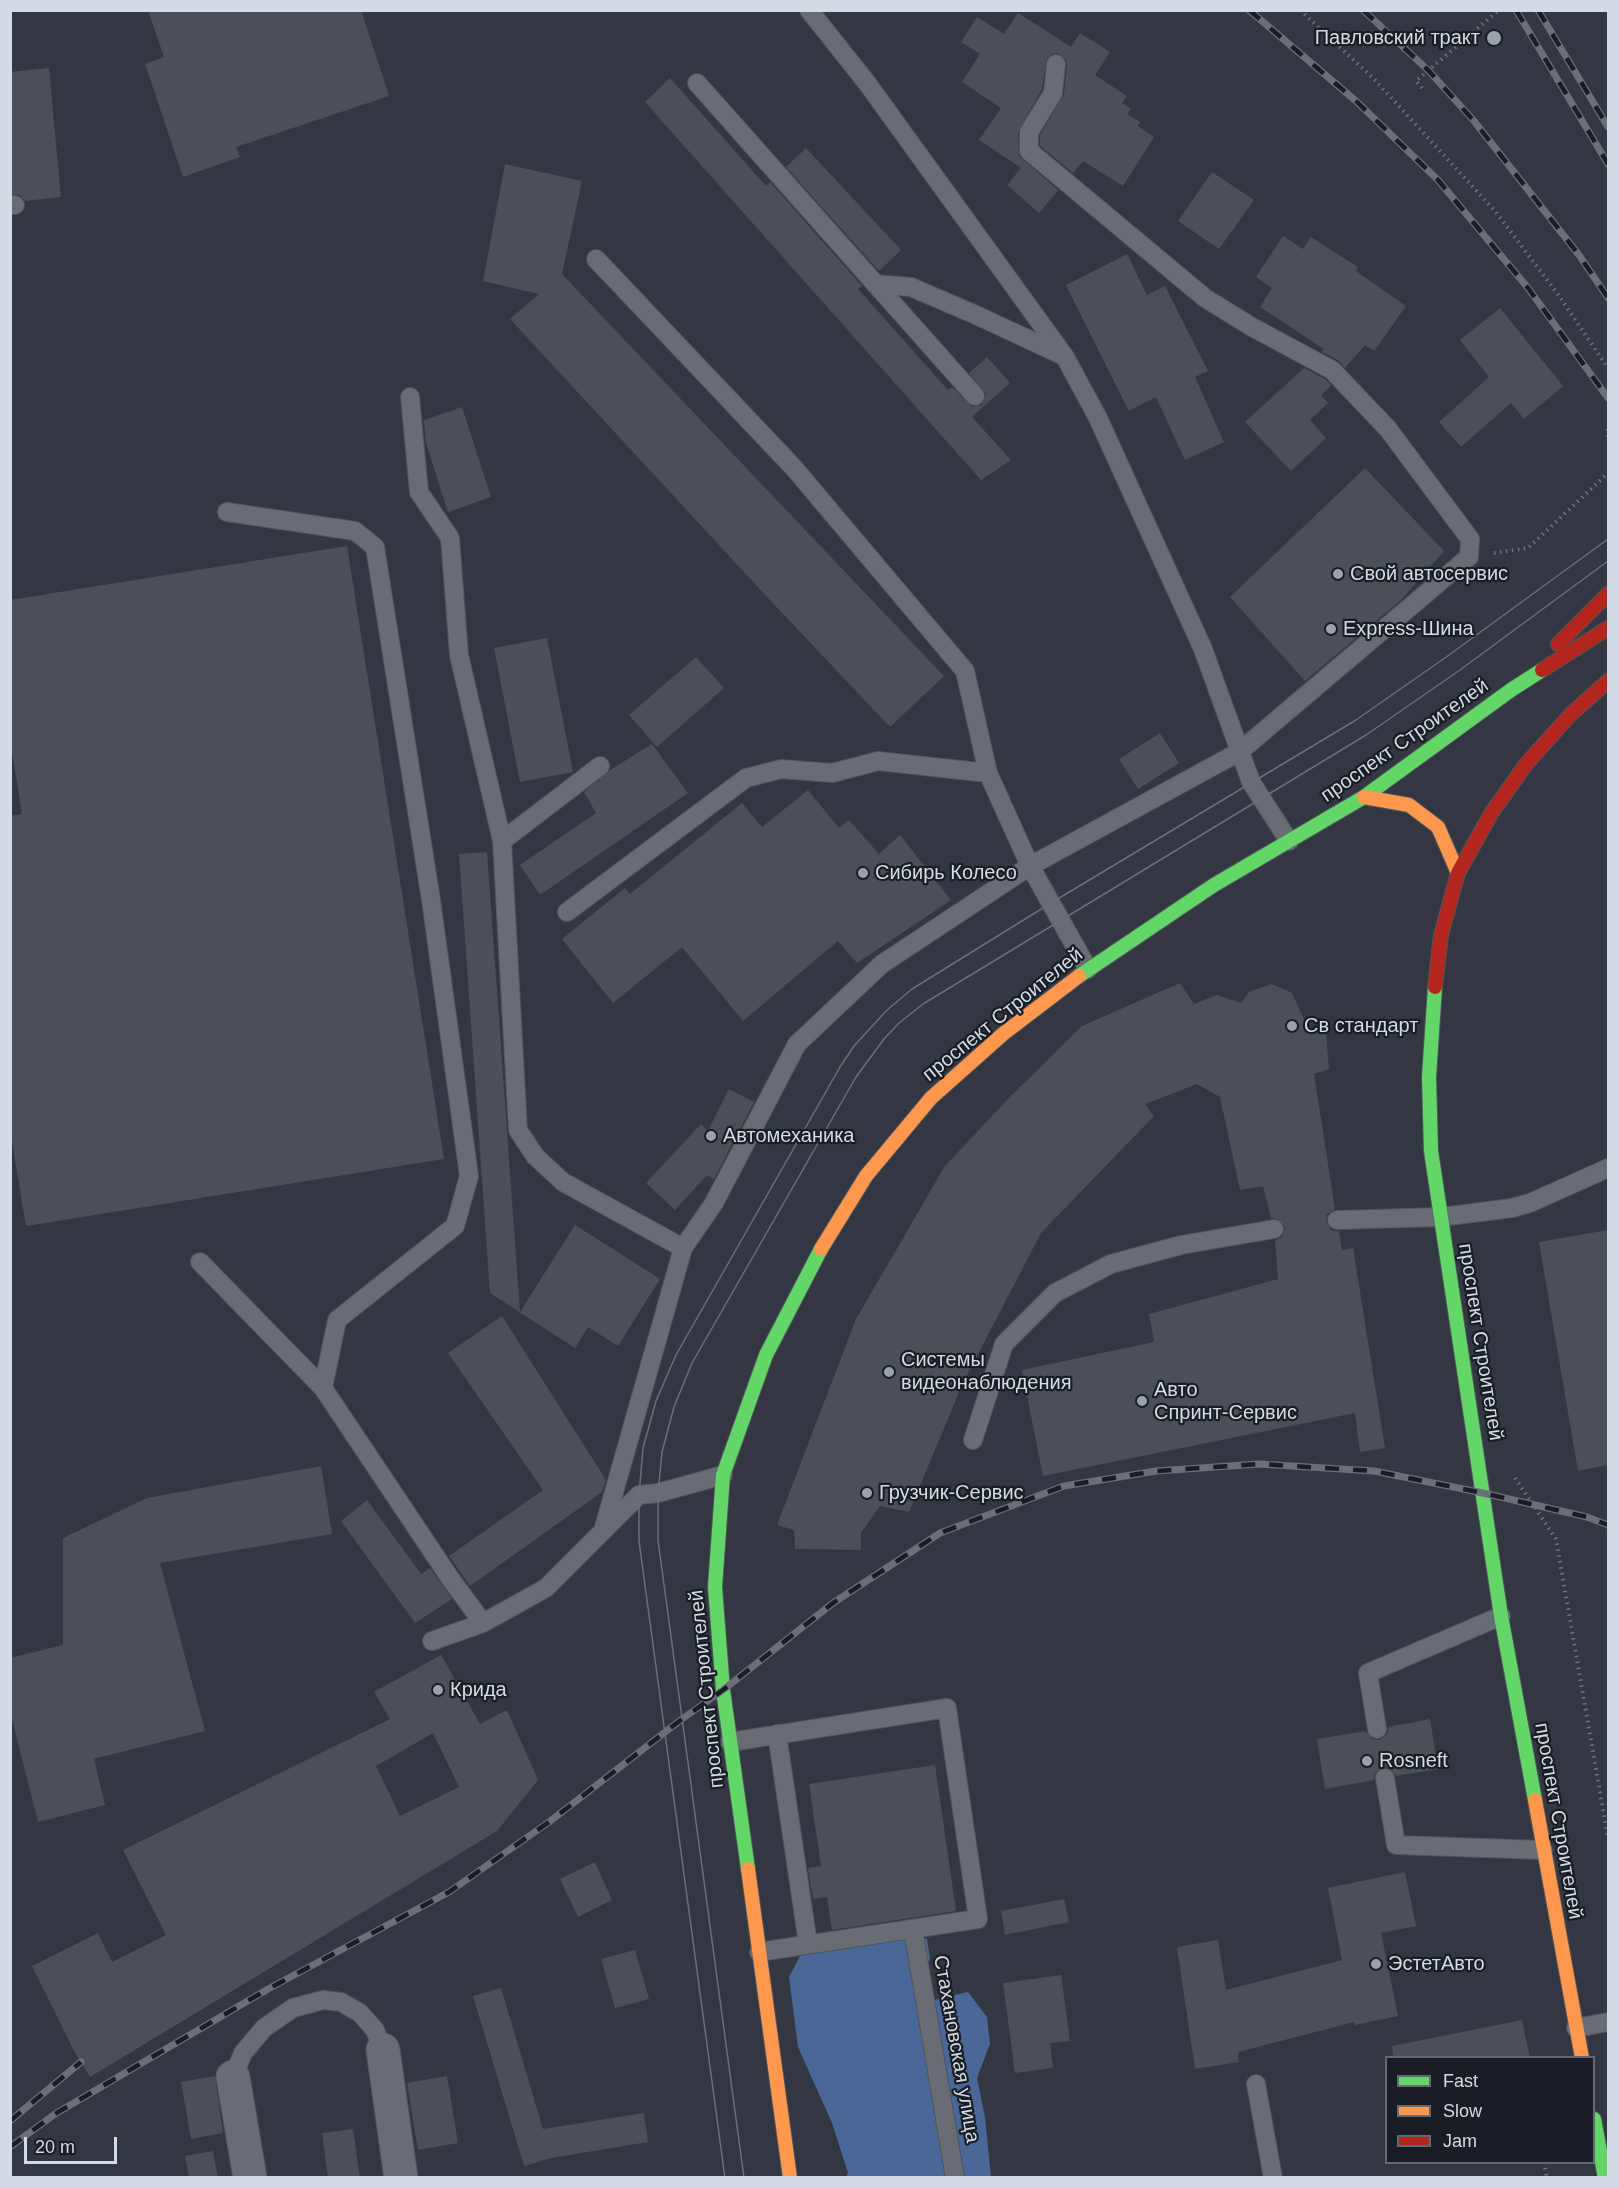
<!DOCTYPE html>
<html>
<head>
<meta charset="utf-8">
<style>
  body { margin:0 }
  #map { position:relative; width:1619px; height:2188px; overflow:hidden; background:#323741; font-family:Helvetica,sans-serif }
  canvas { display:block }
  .frame { position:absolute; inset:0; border:12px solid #d4dbe6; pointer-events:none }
  .legend { position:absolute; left:1385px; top:2056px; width:210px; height:108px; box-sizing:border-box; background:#191e25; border:2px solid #646a72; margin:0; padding:8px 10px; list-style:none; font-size:18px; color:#d4dbe6 }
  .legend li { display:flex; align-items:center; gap:12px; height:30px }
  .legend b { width:30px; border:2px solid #646a72 }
  .scale { position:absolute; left:24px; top:2137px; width:93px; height:27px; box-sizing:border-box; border:3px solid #d4dbe6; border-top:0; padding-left:8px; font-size:18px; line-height:21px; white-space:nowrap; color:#d4dbe6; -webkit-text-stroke:4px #191e25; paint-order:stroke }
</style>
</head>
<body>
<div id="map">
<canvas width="1619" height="2188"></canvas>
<div class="frame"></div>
<ul class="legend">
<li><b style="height:8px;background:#63d668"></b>Fast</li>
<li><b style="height:8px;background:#ff974d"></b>Slow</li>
<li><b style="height:8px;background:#b3261e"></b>Jam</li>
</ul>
<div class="scale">20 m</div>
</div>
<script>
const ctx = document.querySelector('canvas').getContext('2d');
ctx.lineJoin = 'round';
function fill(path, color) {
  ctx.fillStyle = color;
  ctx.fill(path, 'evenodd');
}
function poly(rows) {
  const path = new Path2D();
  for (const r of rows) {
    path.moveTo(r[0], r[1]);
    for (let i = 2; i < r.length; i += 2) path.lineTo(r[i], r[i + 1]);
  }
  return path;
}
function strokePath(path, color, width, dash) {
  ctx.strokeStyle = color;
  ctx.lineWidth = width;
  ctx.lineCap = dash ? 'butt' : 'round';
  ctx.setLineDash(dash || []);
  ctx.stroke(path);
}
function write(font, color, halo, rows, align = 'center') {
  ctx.font = font + ' Helvetica,sans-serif';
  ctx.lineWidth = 4.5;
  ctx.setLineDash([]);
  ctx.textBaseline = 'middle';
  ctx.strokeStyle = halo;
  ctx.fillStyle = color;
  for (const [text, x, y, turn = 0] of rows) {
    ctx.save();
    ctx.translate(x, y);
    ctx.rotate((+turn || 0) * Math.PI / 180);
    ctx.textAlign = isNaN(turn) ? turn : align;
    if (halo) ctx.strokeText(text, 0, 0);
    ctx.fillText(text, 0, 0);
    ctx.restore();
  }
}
const forest = poly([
  [900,1936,927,1939,930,1959,916,1985,921,2003,968,1992,987,2017,990,2044,977,2078,985,2117,991,2177,846,2177,848,2173,832,2123,798,2047,789,1977,800,1956]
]);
const building = poly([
  [148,10,361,10,389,96,236,147,240,157,183,177,145,64,164,57],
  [1018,13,1071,47,1080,33,1110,52,1095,75,1127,96,1122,103,1131,109,1127,114,1140,122,1138,126,1154,137,1123,186,1083,161,1073,173,1040,146,1040,135,1064,94,1067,65,1066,59,1058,53,1052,54,1047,58,1042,89,1018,132,1019,156,1058,190,1039,213,1007,185,1021,168,979,140,1001,108,962,82,980,54,961,42,977,17,1004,34],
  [49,68,61,197,25,201,20,195,10,194,10,72],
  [670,78,766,186,770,182,862,286,858,289,948,390,952,387,972,407,982,405,986,394,969,373,987,357,1010,383,972,417,1011,460,981,480,645,102],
  [806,148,901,250,879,271,786,167],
  [505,164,582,181,562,274,944,676,890,727,768,598,510,319,539,294,483,281],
  [1212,172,1254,200,1219,249,1178,221],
  [1283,236,1303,249,1311,237,1358,267,1356,271,1406,306,1374,351,1365,345,1345,368,1338,360,1322,352,1324,349,1260,307,1272,288,1256,277],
  [1127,254,1147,295,1165,286,1208,371,1195,377,1224,442,1185,460,1156,397,1129,411,1066,285],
  [1500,308,1563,386,1524,419,1511,403,1461,447,1439,422,1489,377,1460,340],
  [1304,368,1325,379,1331,385,1321,395,1328,403,1310,420,1326,438,1291,471,1245,422],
  [462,407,491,497,448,512,426,443,424,420],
  [1365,468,1444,551,1401,600,1305,681,1230,597],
  [347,546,444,1159,26,1226,10,1129,10,816,22,814,10,739,10,600],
  [547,638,573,772,520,782,494,648],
  [696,657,724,688,657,747,629,715],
  [1160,733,1179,763,1138,789,1119,759],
  [652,744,688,793,540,895,520,865,596,813,584,792,610,770],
  [808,790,839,828,849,820,879,854,900,835,951,900,857,963,838,941,743,1021,682,947,613,1003,562,939,625,888,630,894,742,803,762,827],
  [487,852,520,1312,575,1225,660,1279,618,1346,588,1327,575,1348,490,1293,459,854],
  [1180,983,1194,1004,1217,995,1241,1003,1249,992,1272,984,1292,993,1307,1026,1326,1034,1329,1069,1314,1074,1335,1209,1327,1214,1326,1221,1331,1230,1339,1231,1342,1250,1353,1248,1385,1448,1360,1452,1355,1413,1043,1476,1022,1370,1154,1342,1149,1314,1278,1279,1275,1240,1282,1237,1285,1227,1278,1219,1271,1218,1263,1186,1240,1190,1220,1097,1197,1084,1145,1104,1154,1116,1041,1233,963,1383,909,1512,880,1506,861,1533,861,1550,795,1549,794,1530,777,1525,856,1319,945,1166,1009,1098,1082,1026],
  [729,1089,754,1102,714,1179,707,1175,675,1210,646,1183,701,1124,708,1131],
  [1608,1230,1608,1465,1578,1471,1539,1242],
  [502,1316,606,1480,602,1492,470,1586,449,1556,543,1490,448,1353],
  [321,1466,332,1534,160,1563,205,1731,94,1759,105,1805,38,1822,10,1711,10,1658,63,1645,63,1538,147,1498],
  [367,1500,421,1574,430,1568,452,1599,415,1623,341,1521],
  [441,1655,480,1724,507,1710,538,1780,497,1831,90,2077,74,2051,32,1966,98,1933,112,1962,166,1935,123,1850,390,1719,374,1692],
  [433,1733,459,1787,400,1816,376,1766],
  [1430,1719,1438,1769,1396,1776,1389,1768,1383,1767,1375,1774,1374,1780,1325,1789,1317,1739,1366,1731,1372,1739,1379,1740,1387,1734,1388,1727],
  [935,1765,956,1911,832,1930,827,1897,813,1899,808,1868,821,1866,809,1784],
  [595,1862,612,1900,578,1917,560,1879],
  [1405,1872,1416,1926,1381,1933,1398,2016,1355,2025,1354,2022,1238,2052,1239,2062,1195,2069,1177,1947,1218,1940,1226,1990,1342,1960,1328,1888],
  [1064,1899,1069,1922,1005,1935,1001,1911],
  [635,1950,649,1999,615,2008,601,1959],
  [1061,1975,1070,2041,1050,2043,1053,2068,1015,2073,1003,1983],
  [501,1988,543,2129,644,2113,648,2142,551,2158,524,2166,473,1996],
  [1522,2020,1530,2058,1393,2058,1392,2046],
  [215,2076,223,2133,191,2139,181,2082],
  [447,2076,458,2143,418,2150,407,2083],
  [353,2129,360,2178,328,2178,322,2133],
  [213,2151,218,2178,189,2178,185,2156]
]);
const path = poly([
  [1300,10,1373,78,1495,211,1557,293,1608,368],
  [1422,88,1416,81,1499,10],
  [1608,430,1606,432,1608,437],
  [1494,553,1528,548,1608,473],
  [1515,1478,1556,1539,1608,1838],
  [1544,2162,1547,2178]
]);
const lane = poly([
  [809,10,867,83,1065,357,1098,418,1203,649,1251,782,1289,841],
  [697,83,975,396],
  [10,205,15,205],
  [596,259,794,468,965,671,988,773,1030,866,1088,969],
  [875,284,911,287,976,315,1064,356],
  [410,397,419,492,450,538,459,655,502,841],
  [227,512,355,531,375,547,431,900,469,1176,455,1226,337,1320,323,1388],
  [600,766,502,841,518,1130,535,1156,563,1182,683,1248],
  [567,912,746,778,781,769,832,773,878,761,988,773],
  [1337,1220,1441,1217,1512,1208,1530,1203,1608,1168],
  [200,1262,323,1388,452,1581,483,1623],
  [973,1440,1004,1344,1055,1293,1111,1264,1181,1245,1274,1229],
  [603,1531,683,1248,714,1203,797,1044,882,964,1030,866,1239,752,1469,557,1470,539,1388,429,1332,370,1252,327,1205,298,1029,151,1029,132,1053,93,1056,64],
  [432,1641,483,1623,546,1588,639,1495,658,1493,723,1475],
  [1377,1729,1368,1673,1501,1616],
  [777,1734,808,1944],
  [730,1742,947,1708,978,1919,759,1952],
  [1385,1778,1396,1845,1543,1850],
  [913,1929,955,2178],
  [1576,2028,1608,2022],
  [233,2077,243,2053,264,2028,293,2008,323,2000,341,2002,360,2013,375,2030,383,2050],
  [1256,2084,1273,2178]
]);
const street = poly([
  [383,2050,401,2178],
  [233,2077,250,2178]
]);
const fast = poly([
  [1079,976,1214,885,1364,797,1511,690,1542,670],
  [1435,987,1429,1077,1431,1151,1501,1616,1535,1800],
  [748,1869,723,1690,715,1587,723,1475,766,1355,821,1249],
  [1594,2119,1605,2178]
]);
const slow = poly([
  [1364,797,1409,805,1438,827,1458,873],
  [821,1249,866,1176,931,1098,1003,1034,1079,976],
  [1535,1800,1582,2058],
  [748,1869,790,2178]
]);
const jam = poly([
  [1558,644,1608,594],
  [1542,670,1608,628],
  [1435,987,1441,935,1458,873,1492,812,1527,763,1571,714,1608,681]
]);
const tram = poly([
  [725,2178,639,1541,639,1495,643,1448,656,1401,676,1355,840,1067,854,1046,887,1010,912,989,1051,903,1356,720,1449,655,1608,539],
  [744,2178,658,1540,658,1493,662,1452,674,1407,692,1363,856,1077,884,1039,899,1023,923,1004,1366,735,1460,670,1608,561]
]);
const rail = poly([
  [1249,10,1356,101,1438,180,1528,288,1608,398],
  [1363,10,1429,71,1474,121,1579,255,1608,298],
  [1516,10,1608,164],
  [1538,10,1608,127],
  [10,2121,81,2062],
  [10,2147,55,2114,268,1989,449,1892,549,1822,682,1719,723,1690,833,1603,940,1533,1064,1486,1156,1471,1259,1464,1374,1471,1483,1493,1587,1517,1608,1525]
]);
const markers = [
  [1494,38,8,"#9ba2ac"],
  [1338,574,6,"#9ba2ac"],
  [1331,629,6,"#9ba2ac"],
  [863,873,6,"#9ba2ac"],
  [1292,1026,6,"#9ba2ac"],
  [711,1136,6,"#9ba2ac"],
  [889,1372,6,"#9ba2ac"],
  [1142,1401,6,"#9ba2ac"],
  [867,1493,6,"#9ba2ac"],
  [438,1690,6,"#9ba2ac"],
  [1367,1761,6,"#9ba2ac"],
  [1376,1964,6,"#9ba2ac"]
];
const poiNames = [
  ["Павловский тракт",1480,38,"right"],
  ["Свой автосервис",1350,574],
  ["Express-Шина",1343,629],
  ["Сибирь Колесо",875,873],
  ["Св стандарт",1304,1026],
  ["Автомеханика",723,1136],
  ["Системы",901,1360],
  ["видеонаблюдения",901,1383],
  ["Авто",1154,1390],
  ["Спринт-Сервис",1154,1413],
  ["Грузчик-Сервис",879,1493],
  ["Крида",450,1690],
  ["Rosneft",1379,1761],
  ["ЭстетАвто",1388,1964]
];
const streetNames = [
  ["проспект Строителей",1405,741,-35],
  ["проспект Строителей",1003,1015,-39],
  ["проспект Строителей",1480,1342,81],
  ["проспект Строителей",707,1689,-96],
  ["проспект Строителей",1558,1821,80],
  ["Стахановская улица",956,2049,80]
];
fill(forest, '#4a6798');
fill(building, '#4b5058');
strokePath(lane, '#50545d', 20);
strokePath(street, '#50545d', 35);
strokePath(fast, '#50545d', 16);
strokePath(slow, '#50545d', 16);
strokePath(jam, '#50545d', 16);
strokePath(path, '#6e727a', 4, [1.5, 4.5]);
strokePath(lane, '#686d74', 18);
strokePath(street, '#686d74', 33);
strokePath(fast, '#63d668', 14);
strokePath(slow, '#ff974d', 14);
strokePath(jam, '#b3261e', 14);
strokePath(tram, '#6c6f77', 1.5);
strokePath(rail, '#6c6f77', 7);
strokePath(rail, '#191e25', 4.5, [14]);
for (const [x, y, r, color] of markers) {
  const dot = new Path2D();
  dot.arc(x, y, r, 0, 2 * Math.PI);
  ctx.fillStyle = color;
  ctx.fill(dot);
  strokePath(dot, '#191e25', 2);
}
write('20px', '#d4dbe6', '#191e25', poiNames, 'left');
write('20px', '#d4dbe6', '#191e25', streetNames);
</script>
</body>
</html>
